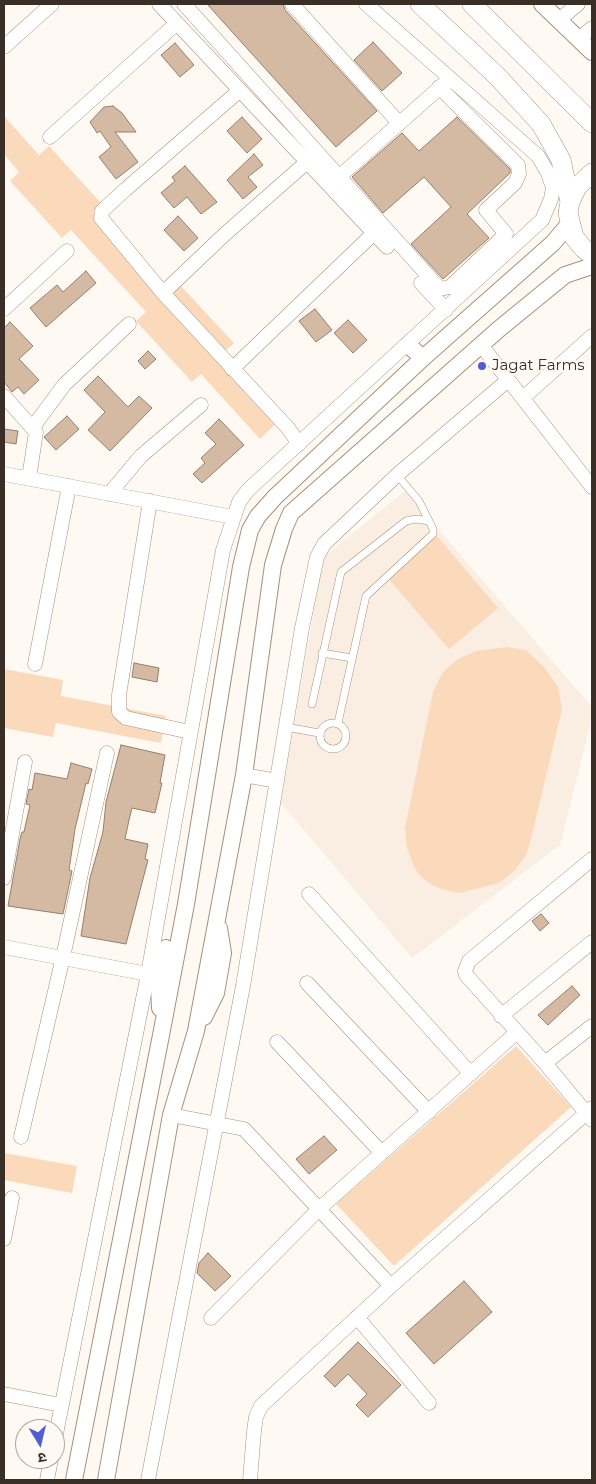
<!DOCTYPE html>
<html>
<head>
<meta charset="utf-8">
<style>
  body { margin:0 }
  #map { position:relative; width:596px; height:1484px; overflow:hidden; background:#fff9f4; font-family:Montserrat,"Noto Sans Devanagari",sans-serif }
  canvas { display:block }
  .frame { position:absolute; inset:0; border:5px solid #392f26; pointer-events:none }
  .north { position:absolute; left:15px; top:1419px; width:50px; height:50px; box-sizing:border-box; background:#fff9f4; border:1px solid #b0a8a2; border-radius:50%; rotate:171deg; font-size:14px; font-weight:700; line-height:20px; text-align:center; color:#392f26 }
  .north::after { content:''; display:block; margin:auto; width:18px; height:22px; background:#505dd3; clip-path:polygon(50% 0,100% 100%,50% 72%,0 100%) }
</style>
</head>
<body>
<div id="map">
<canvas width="596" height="1484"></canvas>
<div class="frame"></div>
<div class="north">उ</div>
</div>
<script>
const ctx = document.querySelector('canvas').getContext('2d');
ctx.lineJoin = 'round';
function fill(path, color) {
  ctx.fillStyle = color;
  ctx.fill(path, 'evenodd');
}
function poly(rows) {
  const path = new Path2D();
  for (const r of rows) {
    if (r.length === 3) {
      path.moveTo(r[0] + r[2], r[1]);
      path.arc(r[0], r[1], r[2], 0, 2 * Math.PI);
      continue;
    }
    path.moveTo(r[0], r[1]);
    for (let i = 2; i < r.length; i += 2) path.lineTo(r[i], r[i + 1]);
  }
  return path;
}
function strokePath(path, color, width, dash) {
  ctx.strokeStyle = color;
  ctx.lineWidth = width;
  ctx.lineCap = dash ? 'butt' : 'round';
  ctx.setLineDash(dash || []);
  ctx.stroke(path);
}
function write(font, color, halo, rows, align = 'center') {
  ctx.font = font + ' Montserrat,sans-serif';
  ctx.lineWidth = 5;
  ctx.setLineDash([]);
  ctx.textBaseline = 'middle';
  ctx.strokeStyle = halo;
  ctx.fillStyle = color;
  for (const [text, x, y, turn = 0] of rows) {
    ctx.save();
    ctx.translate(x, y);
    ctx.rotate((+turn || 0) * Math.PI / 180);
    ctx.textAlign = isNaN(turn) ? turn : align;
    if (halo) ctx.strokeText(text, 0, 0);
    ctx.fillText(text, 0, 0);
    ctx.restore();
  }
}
const built = poly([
  [405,491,592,707,592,717,560,845,412,958,281,803,323,557]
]);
const green = poly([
  [4,116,39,155,49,146,101,203,93,212,168,294,179,284,234,343,224,352,283,417,260,439,201,374,192,382,136,321,146,312,71,230,62,238,10,181,19,172,4,154],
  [437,536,498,608,449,649,388,578],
  [507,647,526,650,545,668,558,687,562,709,530,843,525,857,513,872,499,883,459,893,438,888,422,878,414,867,407,848,405,828,433,692,443,672,458,659,476,651],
  [4,669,63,680,61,696,166,716,161,743,56,723,53,737,4,728],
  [516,1046,571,1107,394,1266,336,1204],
  [4,1153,77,1166,72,1193,4,1180]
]);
const building = poly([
  [207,4,283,4,285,10,377,111,336,147,207,4],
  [373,42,402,73,382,91,354,60,373,42],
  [175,43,194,65,180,77,161,55,175,43],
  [113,106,122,113,136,132,115,132,138,162,116,179,99,157,111,147,100,131,97,133,90,122,104,107,113,106],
  [242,117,262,139,247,153,227,131,242,117],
  [457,117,510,169,510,173,467,214,489,238,443,279,411,244,451,207,424,177,383,213,352,177,402,133,419,151,457,117],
  [254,154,263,165,248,177,257,187,243,199,227,180,254,154],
  [185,166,217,202,201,214,187,197,174,208,161,193,175,181,172,177,185,166],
  [178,216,198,238,184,251,164,230,178,216],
  [86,271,96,283,46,327,30,308,57,285,63,292,86,271],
  [315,309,332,330,316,342,299,321,315,309],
  [348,320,367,340,353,353,334,333,348,320],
  [10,322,33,346,19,359,39,380,24,394,18,387,12,392,4,382,4,328,10,322],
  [148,351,156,359,145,369,138,361,148,351],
  [98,376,128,407,139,396,152,408,110,451,88,430,105,412,84,390,98,376],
  [67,416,79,429,56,450,44,437,67,416],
  [219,419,244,445,202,483,193,474,205,463,201,458,216,444,205,433,219,419],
  [4,429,18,431,16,444,4,442,4,429],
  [134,663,159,668,157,682,132,677,134,663],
  [121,745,165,755,160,783,162,783,155,813,132,808,129,820,125,839,148,844,145,859,148,860,126,944,81,936,90,878,103,832,106,802,121,745],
  [71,763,92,769,88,784,86,783,75,829,69,870,72,871,63,914,8,906,20,839,22,832,24,832,30,805,26,804,29,789,32,790,35,773,67,779,71,763],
  [541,914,549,923,540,931,532,921,541,914],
  [572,986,580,995,548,1025,538,1015,572,986],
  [324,1136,337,1150,309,1174,296,1159,324,1136],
  [208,1253,231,1276,215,1291,197,1273,199,1263,208,1253],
  [464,1281,492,1312,434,1364,406,1333,464,1281],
  [358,1342,401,1385,368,1417,356,1405,367,1394,348,1374,335,1387,324,1376,358,1342]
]);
const service = poly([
  [322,653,352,658],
  [312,704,341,572,406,521,416,519,429,521],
  [333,736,13],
  [338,723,366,596,433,534,433,529,419,501,397,475],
  [286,727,319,733]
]);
const minor = poly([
  [159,4,387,247],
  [184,4,440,289,450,287,506,234,486,210,515,183,519,174,518,165,439,87],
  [292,4,399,123],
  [559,20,578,4],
  [579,39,592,28],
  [4,47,52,4],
  [239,91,126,189,102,211,101,218,163,293,288,428,299,444],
  [50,137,177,23],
  [340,176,446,82],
  [421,283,446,310],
  [163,293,224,235,307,162],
  [4,309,67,251],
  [481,345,592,487],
  [232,369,374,233],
  [4,396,36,432,29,478],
  [523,398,592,336],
  [33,427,64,385,129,324],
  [4,474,233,517],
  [109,494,141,456,201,405],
  [150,501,119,695,119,712,126,718,190,732],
  [35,664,69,486],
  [244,775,277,781],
  [592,859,469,961,465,971,466,975,545,1063,592,1120],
  [4,878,25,762],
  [309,894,471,1074],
  [4,947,148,974],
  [307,983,429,1112],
  [501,1016,592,942],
  [277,1042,382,1153],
  [545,1063,592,1026],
  [171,1115,244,1129,391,1286],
  [21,1137,63,957,107,753],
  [4,1239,12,1198],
  [357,1317,429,1403],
  [211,1318,319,1209,516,1033],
  [4,1394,61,1405],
  [55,1439,148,974,223,550,239,502,248,490,542,220,551,199,553,188,548,173,538,156,366,4],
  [47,1480,51,1459],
  [148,1480,243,986,302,628,317,557,324,544,397,475,508,380],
  [250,1480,254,1431,256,1417,261,1406,391,1286,592,1108]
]);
const tertiary = poly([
  [542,4,592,52],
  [408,345,423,358],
  [160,1008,159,986,166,948],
  [204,1017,216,993,223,953,219,928],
  [74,1480,162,1030,186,904,241,567,250,530,258,516,275,497,423,358,553,243,569,224],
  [106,1480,171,1115,196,1031,244,775,273,565,284,529,291,513,499,329,565,275,592,266]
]);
const secondary = poly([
  [420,4,497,76,541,124,561,160,570,202],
  [472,4,592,123],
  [592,173,577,187,570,202,568,213,574,237,583,248,592,255]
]);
const markers = [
  [482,366,5,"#505dd3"]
];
const poiNames = [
  ["Jagat Farms",492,366]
];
fill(built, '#faede1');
fill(green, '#fbd9bb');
fill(building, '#d4baa3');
strokePath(building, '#967e68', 1);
strokePath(service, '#a8907a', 8);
strokePath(minor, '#a8907a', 15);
strokePath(tertiary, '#a8907a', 18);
strokePath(secondary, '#a8907a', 20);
strokePath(service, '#fff', 7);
strokePath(minor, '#fff', 14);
strokePath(tertiary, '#fff', 16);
strokePath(secondary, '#fff', 19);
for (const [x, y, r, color] of markers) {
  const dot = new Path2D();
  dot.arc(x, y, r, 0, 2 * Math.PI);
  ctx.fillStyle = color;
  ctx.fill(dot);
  strokePath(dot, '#fff9f4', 2);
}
write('15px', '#392f26', '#fff9f4', poiNames, 'left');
</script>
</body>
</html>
